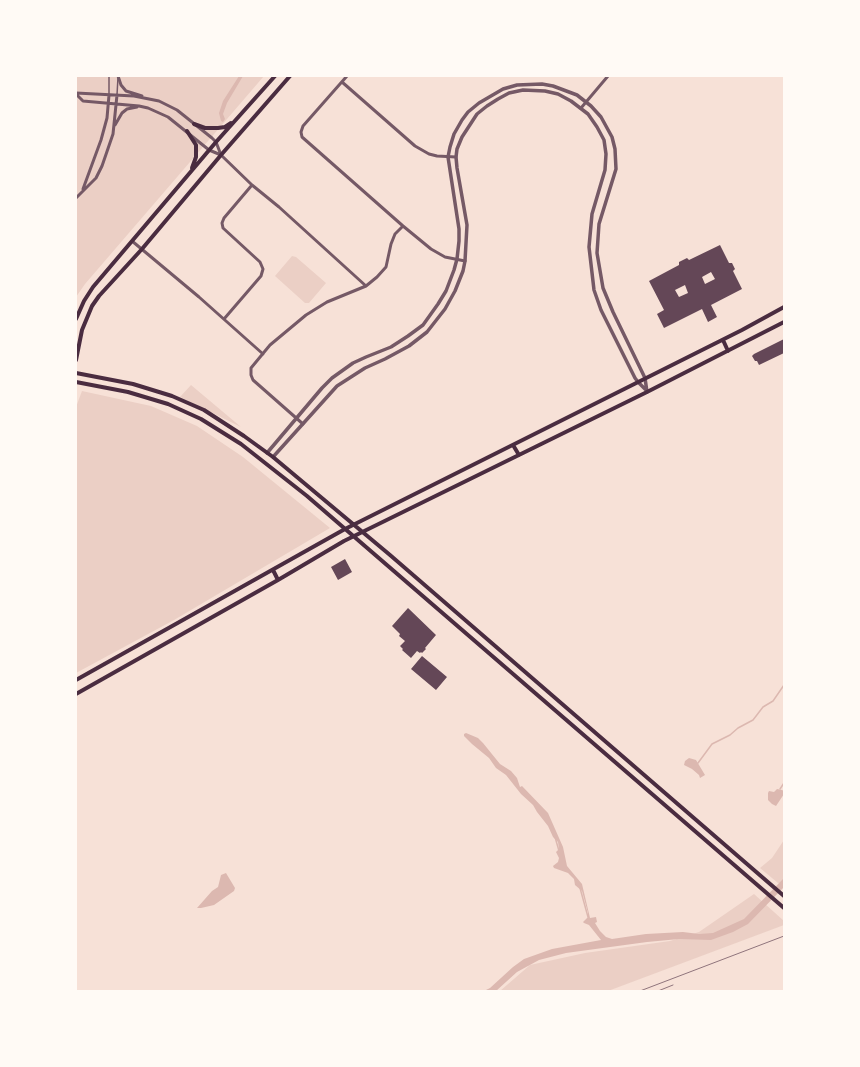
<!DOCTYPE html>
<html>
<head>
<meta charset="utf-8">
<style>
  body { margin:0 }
  #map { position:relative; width:860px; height:1067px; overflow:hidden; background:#f7e1d7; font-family:"Titillium Web",sans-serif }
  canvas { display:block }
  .frame { position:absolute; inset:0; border:77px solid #fffaf5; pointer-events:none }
</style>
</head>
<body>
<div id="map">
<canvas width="860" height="1067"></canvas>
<div class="frame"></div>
</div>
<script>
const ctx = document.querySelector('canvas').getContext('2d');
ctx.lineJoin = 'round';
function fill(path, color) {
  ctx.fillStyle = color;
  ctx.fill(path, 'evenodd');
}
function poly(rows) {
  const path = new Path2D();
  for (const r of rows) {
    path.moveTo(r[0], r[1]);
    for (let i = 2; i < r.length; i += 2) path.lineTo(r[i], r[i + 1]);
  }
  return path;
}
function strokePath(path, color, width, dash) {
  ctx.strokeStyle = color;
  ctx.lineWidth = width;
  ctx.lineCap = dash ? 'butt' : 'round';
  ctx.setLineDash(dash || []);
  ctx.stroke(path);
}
const green = poly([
  [76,76,264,76,85,284,76,297,77,151],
  [292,256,296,257,326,283,309,303,305,303,275,276],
  [191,385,241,427,180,397],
  [82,391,151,406,197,426,243,457,330,528,174,620,76,673,76,407],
  [784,840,784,888,760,868,772,858],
  [754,894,784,921,784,925,608,991,500,991,530,965,585,953,670,941,699,932]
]);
const water = poly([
  [239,76,243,76,227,103,223,114,225,119,223,122,221,121,219,113,223,101],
  [466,733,478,738,483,743,500,764,511,771,517,778,520,787,522,786,548,813,563,847,567,866,582,884,590,918,596,917,597,922,595,923,600,931,606,937,612,939,646,934,683,932,699,934,713,933,744,919,784,878,784,887,748,924,733,932,711,940,679,939,647,942,566,953,539,960,517,972,496,991,484,991,490,988,513,967,524,959,552,949,601,940,589,925,584,923,583,922,588,917,588,913,582,891,575,885,574,879,568,873,554,868,553,866,558,862,559,858,556,852,559,849,558,842,553,837,548,826,537,812,533,805,521,794,506,775,496,768,489,758,472,744,464,736,464,734],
  [689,758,696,760,705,775,700,778,699,775,692,769,684,765,685,761],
  [777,789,782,790,784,791,784,794,776,806,772,804,768,800,768,793,769,791,774,792],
  [226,873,235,888,234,891,214,905,201,908,197,908,212,891,218,887,221,875]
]);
const stream = poly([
  [698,763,712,744,730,735,738,728,753,720,763,707,773,701,784,685],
  [780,789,784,783],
  [555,837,559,851],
  [580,888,588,917]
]);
const building = poly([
  [720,245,729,263,732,263,735,269,733,271,742,289,711,305,717,317,708,322,702,309,664,328,657,314,664,310,649,281,679,265,679,262,687,258,689,260],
  [711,272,715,279,705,284,702,277],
  [685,285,688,293,679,297,675,290],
  [784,339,784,353,759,365,757,361,755,361,752,356,754,354],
  [345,559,352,572,338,580,331,567],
  [408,608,436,635,425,648,426,649,422,653,421,652,420,653,417,651,411,658,402,650,403,649,400,646,405,641,399,636,400,634,392,626],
  [422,656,447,677,436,690,411,669]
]);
const service = poly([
  [109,94,109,76],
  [117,95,118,77]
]);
const minor = poly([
  [118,76,121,85,126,91,142,96],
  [347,76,303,126,301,132,302,137,403,226,431,249,445,257,465,261],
  [342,82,415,146,429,154,437,156,456,157],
  [76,93,134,96,159,101,177,110,212,138,216,142,221,155],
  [76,94,83,101,139,106,148,108,168,117,209,150,221,155,252,185,279,207,366,286],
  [581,108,608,76],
  [115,125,122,113,127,109,137,107],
  [83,189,101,140,107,118,109,95],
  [76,198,96,178,102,166,113,134,117,95],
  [132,241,199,297,263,354],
  [224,319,261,276,263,269,260,262,223,228,222,223,224,218,252,185],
  [303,424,253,380,251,375,251,368,270,345,306,315,327,302,366,286,377,277,386,267,391,244,395,234,403,226]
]);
const tertiary = poly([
  [267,453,322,388,332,378,353,363,366,357,391,347,408,336,423,325,438,304,446,291,454,270,457,259,459,241,459,229,448,157,450,147,454,134,462,120,468,112,479,103,503,89,517,85,542,84,553,86,577,95,591,106,601,117,612,137,615,149,616,169,599,224,597,253,603,288,613,312,645,378,647,392],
  [273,457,337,386,365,368,385,359,409,346,427,332,445,309,455,291,463,271,465,261,467,225,457,168,456,157,457,149,462,137,477,114,487,106,498,99,509,93,523,90,545,91,558,94,571,101,588,114,597,127,604,140,606,154,605,170,592,214,589,247,594,290,601,310,635,378,638,382,647,391]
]);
const secondary = poly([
  [194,124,205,128,218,128,225,127,231,123],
  [187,131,196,145,196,157,192,168],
  [76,319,84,301,93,287,216,142,275,76],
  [723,340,728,351],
  [76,360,82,330,92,306,99,296,142,249,221,155,290,76],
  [76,373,133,384,172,396,204,410,244,436,273,457,390,555,784,896],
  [76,382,128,392,168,404,201,419,241,444,307,496,784,908],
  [513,445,519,455],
  [273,570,278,580],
  [76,680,345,529,742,330,784,307],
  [76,694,278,580,344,541,647,392,784,322]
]);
const tram = poly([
  [640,991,784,936],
  [658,991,673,985]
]);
fill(green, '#ebcfc5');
fill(water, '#dcb8b0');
strokePath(stream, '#dcb8b0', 1.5);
fill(building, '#644757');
strokePath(service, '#755966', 1.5);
strokePath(minor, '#755966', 3);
strokePath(tertiary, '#755966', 3.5);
strokePath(secondary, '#4a2c40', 4);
strokePath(tram, '#8f747c', 1);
</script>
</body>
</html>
